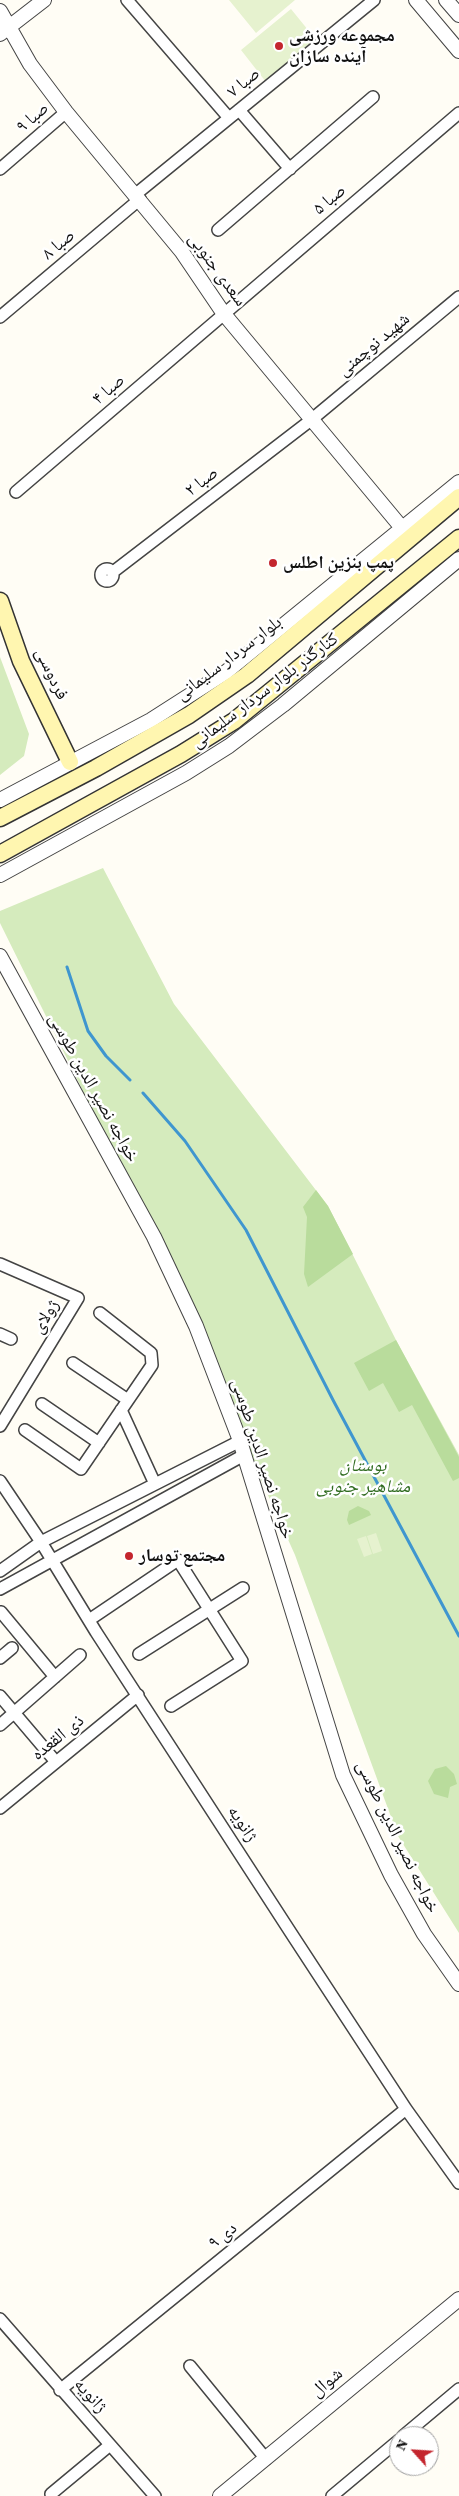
<!DOCTYPE html>
<html>
<head>
<meta charset="utf-8">
<style>
  body { margin:0 }
  #map { position:relative; width:459px; height:2496px; overflow:hidden; background:#fffdf5; font-family:"Source Serif 4",serif }
  canvas { display:block }
  .north { position:absolute; left:389px; top:2426px; width:50px; height:50px; box-sizing:border-box; background:#fff; border:1px solid #a0a0a0; border-radius:50%; rotate:296deg; font-size:14px; font-weight:700; line-height:20px; text-align:center; color:#111 }
  .north::after { content:''; display:block; margin:auto; width:18px; height:22px; background:#c4262e; clip-path:polygon(50% 0,100% 100%,50% 72%,0 100%) }
</style>
</head>
<body>
<div id="map">
<canvas width="459" height="2496"></canvas>
<div class="north">N</div>
</div>
<script>
const ctx = document.querySelector('canvas').getContext('2d');
ctx.lineJoin = 'round';
function fill(path, color) {
  ctx.fillStyle = color;
  ctx.fill(path, 'evenodd');
}
function poly(rows) {
  const path = new Path2D();
  for (const r of rows) {
    if (r.length === 3) {
      path.moveTo(r[0] + r[2], r[1]);
      path.arc(r[0], r[1], r[2], 0, 2 * Math.PI);
      continue;
    }
    path.moveTo(r[0], r[1]);
    for (let i = 2; i < r.length; i += 2) path.lineTo(r[i], r[i + 1]);
  }
  return path;
}
function strokePath(path, color, width, dash) {
  ctx.strokeStyle = color;
  ctx.lineWidth = width;
  ctx.lineCap = dash ? 'butt' : 'round';
  ctx.setLineDash(dash || []);
  ctx.stroke(path);
}
function write(font, color, halo, rows, align = 'center') {
  ctx.font = font + ' "Source Serif 4","Noto Naskh Arabic",serif';
  ctx.lineWidth = 5;
  ctx.setLineDash([]);
  ctx.textBaseline = 'middle';
  ctx.strokeStyle = halo;
  ctx.fillStyle = color;
  for (const [text, x, y, turn = 0] of rows) {
    ctx.save();
    ctx.translate(x, y);
    ctx.rotate((+turn || 0) * Math.PI / 180);
    ctx.textAlign = isNaN(turn) ? turn : align;
    if (halo) ctx.strokeText(text, 0, 0);
    ctx.fillText(text, 0, 0);
    ctx.restore();
  }
}
const green = poly([
  [0,657,29,734,24,756,0,775],
  [103,868,174,1004,328,1206,396,1340,459,1455,459,1933,398,1836,295,1555,117,1160,0,923,0,911]
]);
const forest = poly([
  [316,1190,328,1206,353,1254,308,1287,304,1274,307,1217,303,1207],
  [396,1340,459,1457,459,1478,453,1481,412,1405,399,1412,383,1383,369,1391,354,1363],
  [358,1506,369,1511,371,1515,349,1525,347,1520,349,1511],
  [446,1766,454,1774,457,1784,450,1787,448,1798,434,1794,428,1781,435,1769]
]);
const pitch = poly([
  [229,0,295,0,256,33],
  [291,9,317,41,266,82,241,50],
  [376,1533,382,1551,373,1554,367,1536],
  [366,1536,372,1554,364,1557,357,1539]
]);
const stream = poly([
  [67,967,88,1031,106,1056,130,1080],
  [143,1093,185,1141,246,1230,333,1400,459,1636]
]);
const minor = poly([
  [127,0,229,118],
  [239,110,290,169],
  [0,169,66,112],
  [136,194,374,0],
  [218,230,373,97],
  [0,317,140,199],
  [16,492,459,113],
  [107,575,6],
  [113,572,311,420,459,297],
  [0,1264,78,1298,0,1426],
  [0,1334,11,1339],
  [73,1363,128,1400],
  [42,1404,99,1443],
  [121,1410,155,1484],
  [25,1430,81,1469,152,1365,151,1353,100,1313],
  [0,1481,41,1542,96,1632,291,1933,406,2109,459,2183],
  [0,1571,41,1542,240,1441],
  [0,1589,244,1455],
  [1,1612,55,1677],
  [89,1620,178,1560,242,1661,171,1706],
  [139,1654,243,1588],
  [0,1658,12,1648],
  [0,1696,56,1762],
  [0,1725,80,1655],
  [0,1808,138,1695],
  [0,2319,155,2496],
  [190,2366,266,2459],
  [60,2390,406,2109],
  [403,2436,459,2389],
  [51,2494,110,2445],
  [332,2496,399,2440]
]);
const tertiary = poly([
  [416,0,459,51],
  [446,0,459,15],
  [0,11,30,64,66,112,182,252,224,314,402,528],
  [0,34,44,0],
  [0,800,151,720,226,672,459,482],
  [0,875,186,773,229,746,283,705,459,559],
  [0,956,154,1237,196,1326,239,1438,343,1775,391,1875,424,1934,459,1984],
  [220,2496,459,2299]
]);
const secondary = poly([
  [0,601,21,661,70,762],
  [0,818,96,768,189,715,247,675,459,497],
  [0,854,181,754,234,721,459,538]
]);
const markers = [
  [279,46,5,"#c4262e"],
  [273,563,5,"#c4262e"],
  [129,1556,5,"#c4262e"]
];
const poiNames = [
  ["مجموعه ورزشی",289,36],
  ["آینده سازان",289,57],
  ["پمپ بنزین اطلس",283,563],
  ["مجتمع توسار",139,1556]
];
const streetNames = [
  ["صبا ۷",244,83,-39],
  ["صبا ۹",33,118,-41],
  ["صبا ۵",330,200,-40],
  ["صبا ۸",59,245,-40],
  ["سعدی جنوبی",217,270,54],
  ["شهید نوچمنی",374,345,-40],
  ["صبا ۴",109,390,-41],
  ["صبا ۲",202,482,-38],
  ["بلوار سردار سلیمانی",229,659,-37],
  ["فردوسی",51,674,65],
  ["کنارگذر بلوار سردار سلیمانی",265,691,-37],
  ["خواجه نصیر الدین طوسی",93,1088,61],
  ["ژولای",46,1317,-59],
  ["خواجه نصیر الدین طوسی",262,1459,72],
  ["ذی القعده",58,1738,-39],
  ["ژانویه",242,1824,57],
  ["خواجه نصیر الدین طوسی",397,1837,64],
  ["۹ دی",223,2236,-39],
  ["شوال",327,2383,-40],
  ["ژانویه",90,2396,48]
];
const parkNames = [
  ["بوستان",363,1466],
  ["مشاهیر جنوبی",363,1487]
];
fill(green, '#d5ebbd');
fill(forest, '#b9dc9c');
fill(pitch, '#e6f2cf');
strokePath(stream, '#3f96cf', 3);
strokePath(minor, '#444', 14);
strokePath(tertiary, '#444', 16);
strokePath(secondary, '#333', 19);
strokePath(minor, '#fff', 11);
strokePath(tertiary, '#fff', 14);
strokePath(secondary, '#fff6b0', 16);
for (const [x, y, r, color] of markers) {
  const dot = new Path2D();
  dot.arc(x, y, r, 0, 2 * Math.PI);
  ctx.fillStyle = color;
  ctx.fill(dot);
  strokePath(dot, '#fff', 2);
}
write('bold 18px', '#111', '#fff', poiNames, 'left');
write('18px', '#111', '#fff', streetNames);
write('italic 18px', '#2f6b1f', '#fff', parkNames);
</script>
</body>
</html>
